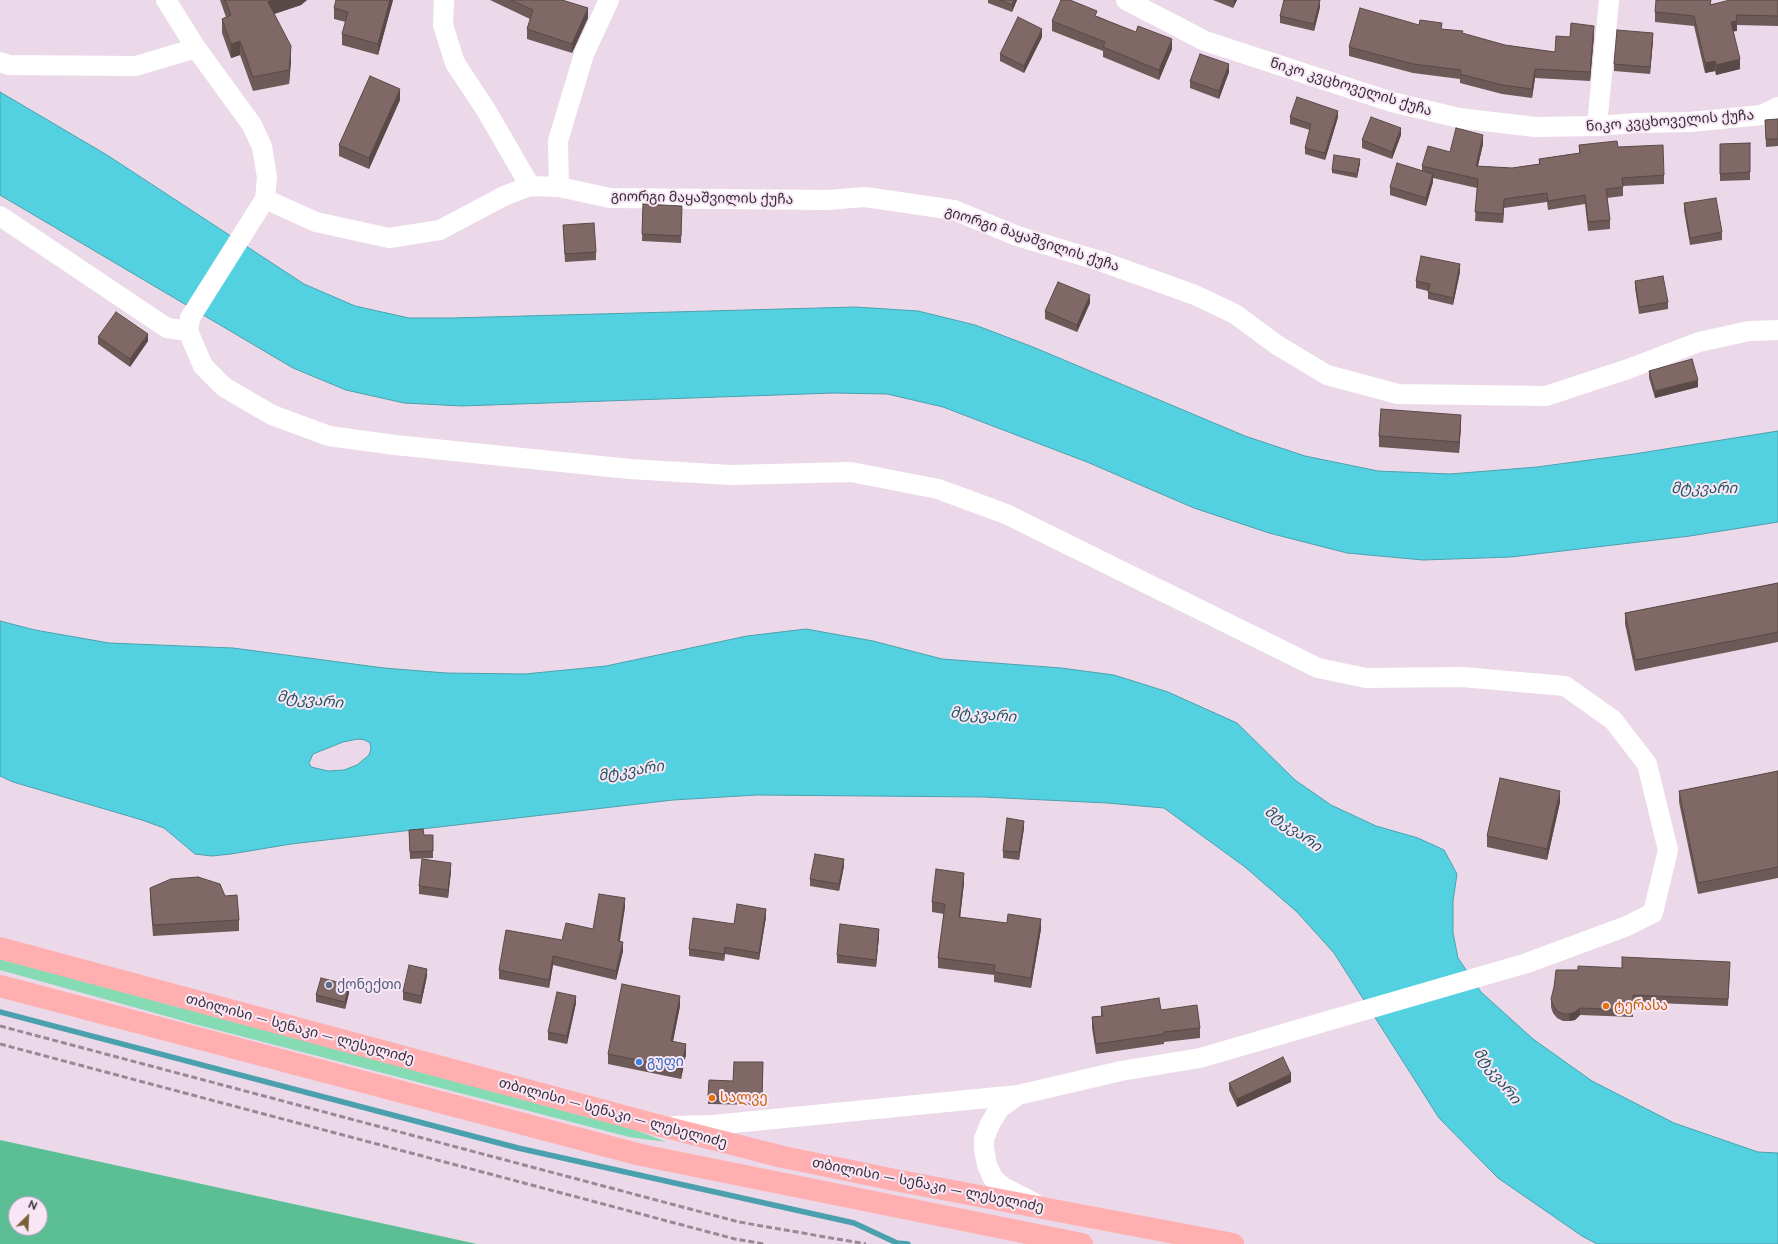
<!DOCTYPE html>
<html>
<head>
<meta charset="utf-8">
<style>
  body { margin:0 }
  #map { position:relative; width:1778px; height:1244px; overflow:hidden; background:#ebd9e9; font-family:Raleway,sans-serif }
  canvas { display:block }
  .north { position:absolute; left:8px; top:1196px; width:40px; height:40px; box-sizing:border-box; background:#f8e6f6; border:1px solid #aa9ca9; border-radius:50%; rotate:24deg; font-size:11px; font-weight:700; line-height:16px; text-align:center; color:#362e35 }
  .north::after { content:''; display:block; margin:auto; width:14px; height:18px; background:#786030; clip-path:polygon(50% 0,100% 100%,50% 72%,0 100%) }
</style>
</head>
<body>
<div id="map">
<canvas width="1778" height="1244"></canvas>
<div class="north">N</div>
</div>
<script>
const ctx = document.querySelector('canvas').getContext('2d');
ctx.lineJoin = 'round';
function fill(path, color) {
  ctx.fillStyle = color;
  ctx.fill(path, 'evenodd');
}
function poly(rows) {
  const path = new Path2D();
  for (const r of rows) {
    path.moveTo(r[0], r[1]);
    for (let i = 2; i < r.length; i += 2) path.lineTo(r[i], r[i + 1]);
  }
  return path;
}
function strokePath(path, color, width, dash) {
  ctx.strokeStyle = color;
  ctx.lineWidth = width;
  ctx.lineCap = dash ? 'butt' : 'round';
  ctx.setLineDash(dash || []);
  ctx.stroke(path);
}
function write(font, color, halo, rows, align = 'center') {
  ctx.font = font + ' Raleway,"Noto Sans Georgian",sans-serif';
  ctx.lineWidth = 4;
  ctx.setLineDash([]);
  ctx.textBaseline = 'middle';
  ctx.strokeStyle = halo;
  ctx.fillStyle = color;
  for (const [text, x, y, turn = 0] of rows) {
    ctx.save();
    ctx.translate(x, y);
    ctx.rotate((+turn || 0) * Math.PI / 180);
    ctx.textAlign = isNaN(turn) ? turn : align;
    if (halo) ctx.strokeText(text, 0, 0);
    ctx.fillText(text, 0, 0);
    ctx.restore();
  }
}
const green = poly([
  [0,958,631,1128,666,1142,629,1137,198,1025,0,970]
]);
const forest = poly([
  [0,1140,477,1244,0,1244],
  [16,1204,40,1204,40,1228,16,1228]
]);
const water = poly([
  [0,92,107,155,304,284,355,306,409,318,452,318,855,307,918,311,975,325,1033,347,1245,436,1305,456,1378,471,1450,474,1537,467,1634,454,1778,431,1778,522,1690,536,1511,557,1423,560,1347,553,1269,533,1194,508,1087,462,943,407,887,394,834,393,462,406,404,403,346,390,293,368,0,195,0,92],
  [0,621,35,630,109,643,233,648,384,668,446,673,525,674,606,666,747,636,806,629,873,641,942,659,1061,668,1114,675,1168,692,1237,723,1295,780,1331,805,1376,826,1418,838,1444,850,1457,874,1453,901,1453,933,1458,958,1481,992,1533,1039,1592,1081,1674,1123,1758,1152,1778,1153,1778,1244,1597,1244,1582,1236,1498,1178,1439,1118,1334,953,1297,912,1245,867,1164,808,1107,803,983,797,757,795,673,800,291,844,231,854,212,856,195,854,164,828,142,820,13,782,0,776,0,621],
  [358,739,365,740,370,743,371,749,369,755,357,765,344,770,328,771,311,767,309,763,313,754,343,742,358,739]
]);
const stream = poly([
  [0,1012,518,1148,854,1223,897,1243,908,1244]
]);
const minor = poly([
  [166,0,196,48,252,125,262,147,267,177,265,199,190,318,188,331,203,366,224,387,272,415,329,436,395,445,630,469,730,475,851,472,938,489,1006,514,1318,668,1366,678,1462,677,1565,686,1613,720,1647,764,1668,850,1653,913,1627,926,1527,963,1200,1058,1121,1071,1018,1095,713,1125,675,1126],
  [444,0,443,25,455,63,486,110,530,186],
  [1126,0,1205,41,1392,102,1459,118,1535,127,1597,126,1636,123,1690,122,1762,115,1778,107],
  [0,62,9,65,136,66,196,48],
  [1597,126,1609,0],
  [559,187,558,141,584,54,609,0],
  [265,199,316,222,389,238,440,230,504,196,530,186,559,187,610,198,827,200,865,197,954,210,1017,236,1100,261,1195,295,1235,314,1277,345,1327,375,1398,394,1546,396,1628,369,1699,342,1749,331,1778,330],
  [0,216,167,328,188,331],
  [1018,1095,999,1109,990,1124,984,1139,984,1149,987,1165,993,1178,1003,1187,1034,1203]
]);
const highway = poly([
  [0,948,661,1126,783,1157,900,1181,1233,1244],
  [0,986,641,1155,1082,1244]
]);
const rail = poly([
  [0,1026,739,1222,866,1244],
  [0,1044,735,1239,764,1244]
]);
const wall = poly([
  [220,0,307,0,301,5,274,14,291,61,289,84,253,91,240,55,231,58,222,33,222,19,226,17],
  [393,0,378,55,342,45,342,34,346,22,334,19,334,8],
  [490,0,562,0,588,18,572,53,527,39,527,29,530,19],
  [988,0,1017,0,1012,12,988,3],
  [1213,0,1237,0,1233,8],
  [1778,0,1778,26,1737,25,1737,31,1733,31,1740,69,1716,75,1715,71,1705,73,1694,26,1655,22,1655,12,1711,4],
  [1320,7,1314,31,1280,23,1280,16],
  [1097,16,1172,49,1159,80,1103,57,1103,51,1052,31,1052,21],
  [1419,25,1442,29,1463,34,1505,45,1555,52,1570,37,1594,35,1590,81,1535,78,1532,98,1502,94,1460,83,1460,79,1413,73,1349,56,1349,47],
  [1042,37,1024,73,1000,61,1000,54],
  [1653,40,1650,74,1614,71,1614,64],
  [1229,72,1219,99,1190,88,1190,81],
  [400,100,369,169,339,156,339,145],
  [1290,117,1338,117,1325,160,1305,154,1305,148,1310,130,1290,124],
  [1778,119,1778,146,1766,147,1765,120],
  [1401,135,1392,159,1362,148,1362,140],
  [1750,143,1750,180,1720,181,1720,144],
  [1483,144,1478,166,1512,168,1539,164,1539,159,1579,153,1579,145,1618,147,1664,175,1664,184,1623,186,1623,196,1607,198,1610,220,1610,229,1588,231,1585,204,1548,210,1547,202,1504,208,1503,223,1475,221,1477,188,1433,178,1433,182,1426,206,1390,195,1390,187,1422,171,1422,166,1450,152],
  [1360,163,1357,178,1332,173,1332,170],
  [1684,203,1722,232,1722,240,1690,245,1684,210],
  [643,204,682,213,681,243,642,241],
  [563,225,596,252,596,260,565,262],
  [1460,272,1453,305,1428,299,1428,291,1416,288,1416,281],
  [1635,281,1668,302,1668,309,1639,314,1635,288],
  [1090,303,1077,332,1045,319,1045,311],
  [98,337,148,341,130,367,98,344],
  [1649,371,1698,387,1655,398,1649,378],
  [1461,426,1459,453,1379,447,1379,436],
  [1778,583,1778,642,1635,671,1625,624,1625,613],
  [1778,771,1778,878,1698,894,1679,802,1679,791],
  [1560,802,1547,860,1487,847,1487,836],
  [1024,828,1019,860,1003,858,1003,851],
  [409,830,424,835,433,851,433,858,410,859],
  [844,866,839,891,810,886,810,879],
  [451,871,448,898,419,894,419,886],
  [964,883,960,917,1041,929,1031,988,994,982,994,975,938,968,938,958,944,914,932,912,932,902],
  [150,888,239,920,239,931,153,936,150,899],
  [625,907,620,941,623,951,616,980,553,965,549,988,499,979,499,970,593,929],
  [766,917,759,960,725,954,724,961,689,956,689,949],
  [879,936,876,967,837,963,837,955],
  [1622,968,1730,969,1728,1006,1633,1002,1633,1017,1580,1015,1575,1020,1569,1021,1563,1021,1557,1018,1553,1013,1551,1007,1551,999,1578,970],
  [427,976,421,1004,403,1000,403,992],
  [349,993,345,1009,316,1002,316,995],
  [576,1003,567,1044,548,1040,548,1032],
  [680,1006,673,1041,686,1054,681,1079,608,1064,608,1054],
  [1101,1007,1161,1010,1200,1028,1200,1038,1164,1042,1164,1044,1096,1054,1092,1028,1092,1017,1101,1016],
  [763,1062,762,1105,708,1104,709,1080,733,1081],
  [1291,1082,1237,1107,1229,1090,1229,1083]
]);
const shadedWall = poly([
  [272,0,307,0,301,5,268,16,268,2],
  [390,0,393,0,378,55,378,44],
  [1014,0,1017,0,1012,12,1012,5],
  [1234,0,1237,0,1233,8],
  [1320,0,1320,7,1314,31,1314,24],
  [588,8,588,18,572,53,572,44],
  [1737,21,1737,31,1731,32,1731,22],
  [1594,26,1594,35,1590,81,1590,72],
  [1042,29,1042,37,1024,73,1024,66],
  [1653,33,1653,40,1650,74,1650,67],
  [1172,39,1172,49,1159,80,1159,70],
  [240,41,240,55,231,58,231,44],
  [291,46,291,61,289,84,289,70],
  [1740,59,1740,69,1716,75,1716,65],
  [1715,61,1715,71,1705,73,1705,63],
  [1229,64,1229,72,1219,99,1219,91],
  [1535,69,1535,78,1532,98,1532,89],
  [400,89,400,100,369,169,369,158],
  [1338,111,1338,117,1325,160,1325,153],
  [1401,128,1401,135,1392,159,1392,152],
  [1483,135,1483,144,1476,174,1476,166],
  [1360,159,1360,163,1357,178,1357,174],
  [1433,174,1433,182,1426,206,1426,198],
  [1504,199,1504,208,1503,223,1503,214],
  [1460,264,1460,272,1453,305,1453,298],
  [1090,295,1090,303,1077,332,1077,325],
  [148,334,148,341,130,367,130,359],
  [1698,380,1698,387,1655,398,1655,391],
  [1461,415,1461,426,1459,453,1459,442],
  [1560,791,1560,802,1547,860,1547,849],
  [1024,821,1024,828,1019,860,1019,852],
  [844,859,844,866,839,891,839,884],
  [451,863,451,871,448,898,448,890],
  [964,873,964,883,959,927,959,917],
  [625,898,625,907,618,949,618,941],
  [766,909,766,917,759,960,759,953],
  [1041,919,1041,929,1031,988,1031,978],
  [879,929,879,936,876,967,876,960],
  [623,942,623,951,616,980,616,971],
  [725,947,725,954,724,961,724,954],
  [553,956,553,965,549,988,549,980],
  [427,969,427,976,421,1004,421,996],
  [349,985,349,993,345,1009,345,1002],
  [576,996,576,1003,567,1044,567,1036],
  [680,996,680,1006,671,1051,671,1041],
  [1580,1008,1580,1015,1575,1020,1569,1021,1569,1014],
  [686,1044,686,1054,681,1079,681,1069],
  [1291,1074,1291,1082,1237,1107,1237,1099]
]);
const building = poly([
  [225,0,272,0,268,2,291,46,289,70,253,77,240,41,231,44,222,19,231,15,225,0],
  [336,0,390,0,378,44,342,34,348,12,334,8,336,0],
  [511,0,562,0,588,8,572,44,527,29,533,10,511,0],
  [1000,0,1014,0,1012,5,1000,0],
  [1061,0,1070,0,1097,11,1095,16,1136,32,1138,26,1172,39,1159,70,1103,47,1105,42,1052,21,1061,0],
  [1284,0,1320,0,1314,24,1280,16,1284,0],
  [1656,0,1711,0,1710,5,1730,0,1778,0,1778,16,1736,15,1737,21,1731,22,1740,59,1716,65,1715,61,1705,63,1694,16,1655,12,1656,0],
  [1360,8,1419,25,1420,20,1442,23,1441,29,1463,31,1462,33,1505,45,1555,52,1556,36,1570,37,1571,23,1594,26,1590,72,1535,69,1532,89,1502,85,1460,74,1461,70,1413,64,1349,47,1360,8],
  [1018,17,1042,29,1024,66,1000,54,1018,17],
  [1617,30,1653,33,1650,67,1614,64,1617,30],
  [1200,54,1229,64,1219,91,1190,81,1200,54],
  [370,76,400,89,369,158,339,145,370,76],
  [1297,97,1338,111,1325,153,1305,148,1311,124,1290,117,1297,97],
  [1371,117,1401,128,1392,152,1362,140,1371,117],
  [1778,119,1778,139,1766,139,1765,120,1778,119],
  [1456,128,1483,135,1476,166,1512,168,1540,164,1539,159,1580,153,1579,145,1617,141,1618,147,1663,145,1664,175,1622,178,1623,187,1606,189,1610,220,1588,222,1585,195,1548,201,1547,193,1504,199,1503,214,1475,212,1478,179,1422,166,1428,146,1450,152,1456,128],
  [1750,143,1750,172,1720,174,1720,144,1750,143],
  [1334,155,1360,159,1357,174,1332,170,1334,155],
  [1397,163,1433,174,1426,198,1390,187,1397,163],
  [1716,198,1722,232,1690,238,1684,203,1716,198],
  [643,204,682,206,681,236,642,234,643,204],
  [594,223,596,252,565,254,563,225,594,223],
  [1421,256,1460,264,1453,298,1428,292,1430,284,1416,281,1421,256],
  [1663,276,1668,302,1639,307,1635,281,1663,276],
  [1058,282,1090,295,1077,325,1045,311,1058,282],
  [116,312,148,334,130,359,98,337,116,312],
  [1692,359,1698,380,1655,391,1649,371,1692,359],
  [1381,409,1461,415,1459,442,1379,436,1381,409],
  [1778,583,1778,632,1635,660,1625,613,1778,583],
  [1778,771,1778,867,1698,883,1679,791,1778,771],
  [1500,778,1560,791,1547,849,1487,836,1500,778],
  [1007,818,1024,821,1019,852,1003,851,1007,818],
  [423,829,424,835,433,835,433,851,410,852,409,830,423,829],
  [815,854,844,859,839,884,810,879,815,854],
  [422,859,451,863,448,890,419,886,422,859],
  [936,869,964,873,959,917,1007,923,1008,914,1041,919,1031,978,994,972,995,965,938,958,945,904,932,902,936,869],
  [198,877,220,884,225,896,237,895,239,920,153,925,150,888,171,879,198,877],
  [599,894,625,898,618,941,623,942,616,971,553,956,549,980,499,970,506,930,562,940,566,923,593,929,599,894],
  [737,904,766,909,759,953,725,947,724,954,689,949,693,918,734,924,737,904],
  [840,924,879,929,876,960,837,955,840,924],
  [1622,957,1730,962,1728,999,1633,995,1633,1010,1580,1008,1575,1012,1569,1014,1563,1014,1557,1011,1553,1005,1551,999,1554,987,1556,970,1578,970,1578,966,1622,968,1622,957],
  [409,965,427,969,421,996,403,992,409,965],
  [321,978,349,985,345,1002,316,995,321,978],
  [622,984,680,996,671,1041,686,1044,681,1069,608,1054,622,984],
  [557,992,576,996,567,1036,548,1032,557,992],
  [1159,998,1161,1010,1197,1005,1200,1028,1164,1032,1164,1034,1096,1044,1092,1017,1103,1016,1101,1007,1159,998],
  [1283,1057,1291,1074,1237,1099,1229,1083,1283,1057],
  [734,1062,763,1062,762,1098,708,1096,709,1080,733,1081,734,1062]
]);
const markers = [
  [329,985,4,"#5c6f8a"],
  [1606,1006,4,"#e8710a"],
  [639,1062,4,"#3f7fe0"],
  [712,1098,4,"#e8710a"]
];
const streetNames = [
  ["ნიკო კვცხოველის ქუჩა",1351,87,17],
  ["ნიკო კვცხოველის ქუჩა",1670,121,-4],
  ["გიორგი მაყაშვილის ქუჩა",702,198,1],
  ["გიორგი მაყაშვილის ქუჩა",1032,239,18],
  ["თბილისი — სენაკი — ლესელიძე",300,1029,15],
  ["თბილისი — სენაკი — ლესელიძე",613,1113,15],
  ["თბილისი — სენაკი — ლესელიძე",928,1185,11]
];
const serviceNames = [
  ["ქონექთი",337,985]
];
const foodNames = [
  ["ტერასა",1614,1006],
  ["სალვე",720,1098]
];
const shopNames = [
  ["გუფი",647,1062]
];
const waterNames = [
  ["მტკვარი",1704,488],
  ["მტკვარი",310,700,6],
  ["მტკვარი",983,715,4],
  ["მტკვარი",631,771,-9],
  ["მტკვარი",1293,829,36],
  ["მტკვარი",1497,1076,52]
];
fill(green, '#84dbb4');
fill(forest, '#5cbe95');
fill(water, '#54d1e0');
strokePath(water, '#4ba0ad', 1);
strokePath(stream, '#4ba0ad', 5.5);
strokePath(minor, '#fff', 20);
strokePath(highway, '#ffafaf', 22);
strokePath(rail, '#978a95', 3, [6, 3]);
fill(wall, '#6d5957');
fill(shadedWall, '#594947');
fill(building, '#7f6865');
strokePath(building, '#594947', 1);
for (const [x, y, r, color] of markers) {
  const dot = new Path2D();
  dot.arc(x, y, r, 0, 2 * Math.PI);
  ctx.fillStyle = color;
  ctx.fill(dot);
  strokePath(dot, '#f8e6f6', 1.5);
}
write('14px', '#362e35', '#f8e6f6', streetNames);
write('14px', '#4e5e75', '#f8e6f6', serviceNames, 'left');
write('14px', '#c56008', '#f8e6f6', foodNames, 'left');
write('14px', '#366cbe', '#f8e6f6', shopNames, 'left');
write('italic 15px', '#22575e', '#f8e6f6', waterNames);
</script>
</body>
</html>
